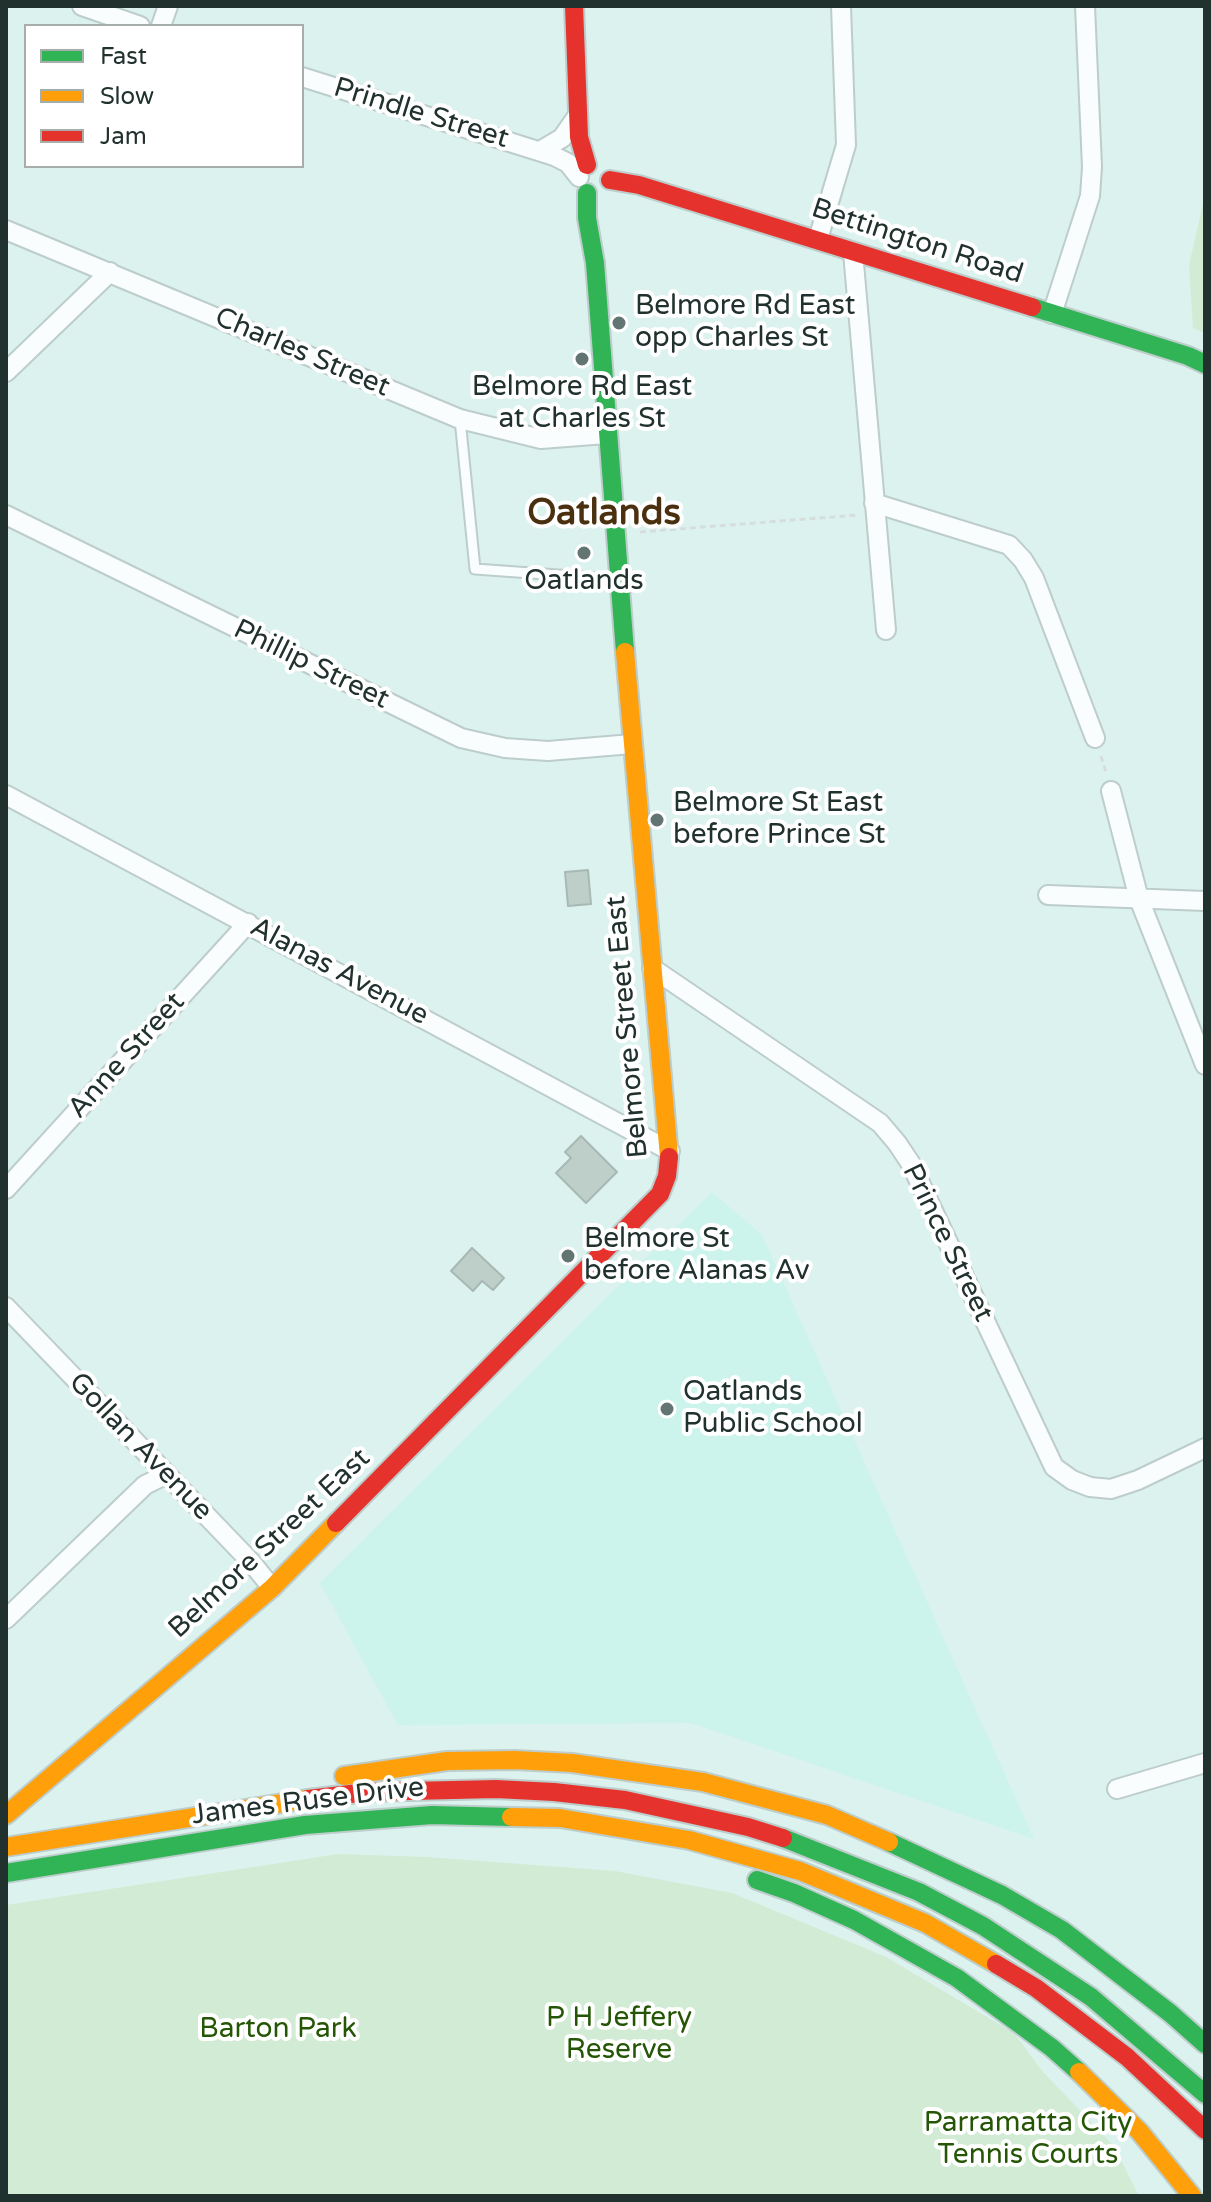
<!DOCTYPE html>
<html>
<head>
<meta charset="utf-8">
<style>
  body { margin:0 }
  #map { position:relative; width:1211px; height:2202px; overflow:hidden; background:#dcf2ef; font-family:"Varela Round",sans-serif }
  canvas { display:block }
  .frame { position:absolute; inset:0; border:8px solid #20312e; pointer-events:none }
  .legend { position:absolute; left:24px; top:24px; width:280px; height:144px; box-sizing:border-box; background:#fff; border:2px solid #a6adab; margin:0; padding:10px 14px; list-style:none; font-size:24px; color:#20312e }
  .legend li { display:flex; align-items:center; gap:16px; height:40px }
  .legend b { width:40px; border:2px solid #a6adab }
</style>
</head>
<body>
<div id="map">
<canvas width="1211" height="2202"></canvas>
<div class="frame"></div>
<ul class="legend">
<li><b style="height:10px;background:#30b455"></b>Fast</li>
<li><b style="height:10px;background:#ff9f0a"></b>Slow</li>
<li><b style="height:10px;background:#e5322d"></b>Jam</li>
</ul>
</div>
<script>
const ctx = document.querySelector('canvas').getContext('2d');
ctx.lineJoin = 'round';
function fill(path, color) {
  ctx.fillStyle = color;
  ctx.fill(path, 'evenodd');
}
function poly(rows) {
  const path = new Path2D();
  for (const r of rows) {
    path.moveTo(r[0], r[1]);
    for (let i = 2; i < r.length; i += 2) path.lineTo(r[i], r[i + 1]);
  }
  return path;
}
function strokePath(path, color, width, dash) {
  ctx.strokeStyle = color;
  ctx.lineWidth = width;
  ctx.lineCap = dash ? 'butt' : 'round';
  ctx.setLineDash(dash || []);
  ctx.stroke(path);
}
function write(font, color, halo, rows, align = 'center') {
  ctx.font = font + ' "Varela Round",sans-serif';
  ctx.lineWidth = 8;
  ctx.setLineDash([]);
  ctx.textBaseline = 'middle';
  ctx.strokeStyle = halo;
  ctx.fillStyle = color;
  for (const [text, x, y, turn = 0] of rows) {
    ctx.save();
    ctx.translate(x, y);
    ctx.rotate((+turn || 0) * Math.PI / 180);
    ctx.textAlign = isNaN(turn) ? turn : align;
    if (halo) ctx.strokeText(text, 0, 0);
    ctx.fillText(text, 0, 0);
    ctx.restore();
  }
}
const built = poly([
  [712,1192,762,1235,1034,1839,691,1723,398,1725,320,1583]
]);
const green = poly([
  [1205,195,1205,333,1193,328,1189,265],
  [338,1854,427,1857,615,1871,732,1893,886,1957,1014,2033,1043,2072,1114,2146,1139,2196,6,2196,6,1905]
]);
const building = poly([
  [588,870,591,904,568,906,565,872,588,870],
  [581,1136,617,1172,586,1203,556,1173,571,1158,565,1152,581,1136],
  [472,1248,504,1278,493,1290,482,1281,473,1291,451,1271,472,1248]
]);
const path = poly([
  [640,532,857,515],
  [1101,756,1107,775]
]);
const lane = poly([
  [460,419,475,569,614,579]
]);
const street = poly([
  [82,6,140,26],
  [161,26,168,6],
  [302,77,554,156,568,163,579,177],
  [540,151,562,138,578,115],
  [6,230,460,419,541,439,606,434],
  [818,239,846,145,841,6],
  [853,252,886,630],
  [1052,314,1090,196,1092,167,1085,6],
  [6,372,110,272],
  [874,503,1009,545,1023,560,1034,578,1095,738],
  [6,515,461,738,505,748,548,751,632,744],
  [1111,791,1139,899,1205,1065],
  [6,795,670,1151],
  [1048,895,1205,901],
  [652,968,880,1123,897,1143,911,1164,1054,1467,1072,1480,1090,1487,1111,1489,1138,1480,1205,1448],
  [6,1189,248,923],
  [6,1307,252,1563,272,1588],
  [6,1619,145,1485,167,1474],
  [1117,1789,1205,1763]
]);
const fast = poly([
  [587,193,587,218,595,263,625,652],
  [1032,307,1188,356,1205,364],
  [783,1838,919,1892,983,1926,1091,1997,1205,2094],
  [889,1842,1002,1895,1062,1930,1170,2013,1205,2044],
  [6,1873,305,1825,432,1815,511,1817],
  [757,1880,794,1893,854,1920,957,1978,1052,2048,1079,2072]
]);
const slow = poly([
  [625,652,669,1157],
  [344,1776,447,1761,515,1760,572,1763,703,1782,827,1815,889,1842],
  [6,1815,272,1588,336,1523],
  [511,1817,560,1818,689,1840,800,1871,925,1923,996,1964],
  [6,1847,308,1799],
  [1079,2072,1139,2131,1192,2196]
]);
const jam = poly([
  [574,6,579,137,587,165],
  [610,180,639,185,1032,307],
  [336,1523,660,1194,667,1176,669,1157],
  [308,1799,367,1792,496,1789,554,1792,625,1800,748,1827,783,1838],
  [996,1964,1036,1988,1127,2057,1205,2130]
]);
const markers = [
  [619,323,8,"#627572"],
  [582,359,8,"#627572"],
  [584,553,8,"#627572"],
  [657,820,8,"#627572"],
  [568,1256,8,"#627572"],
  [667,1409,8,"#627572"]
];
const streetNames = [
  ["Prindle Street",421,114,17],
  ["Bettington Road",917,242,18],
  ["Charles Street",302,353,23],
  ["Phillip Street",311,665,26],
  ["Alanas Avenue",339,972,28],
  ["Belmore Street East",628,1027,-95],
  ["Anne Street",127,1056,-48],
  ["Prince Street",947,1243,64],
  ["Gollan Avenue",140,1447,46],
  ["Belmore Street East",270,1544,-43],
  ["James Ruse Drive",308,1802,-7]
];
const poiNames = [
  ["Belmore Rd East",635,307],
  ["opp Charles St",635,339],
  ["Belmore Rd East",582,388,"center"],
  ["at Charles St",582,420,"center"],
  ["Oatlands",584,582,"center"],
  ["Belmore St East",673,804],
  ["before Prince St",673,836],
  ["Belmore St",584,1240],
  ["before Alanas Av",584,1272],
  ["Oatlands",683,1393],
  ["Public School",683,1425]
];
const parkNames = [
  ["P H Jeffery",619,2019],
  ["Reserve",619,2051],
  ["Barton Park",278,2030],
  ["Parramatta City",1028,2124],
  ["Tennis Courts",1028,2156]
];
const districtNames = [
  ["Oatlands",604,515]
];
fill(built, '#cdf3ed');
fill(green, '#d2ebd5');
fill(building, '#becec9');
strokePath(building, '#a8b8b3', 2);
strokePath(lane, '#bccdcb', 13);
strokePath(street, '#bccdcb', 22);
strokePath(fast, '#bccdcb', 22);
strokePath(slow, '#bccdcb', 22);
strokePath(jam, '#bccdcb', 22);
strokePath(path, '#d6dedc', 3, [6, 4]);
strokePath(lane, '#fafdfd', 9);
strokePath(street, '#fafdfd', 18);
strokePath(fast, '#30b455', 18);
strokePath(slow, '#ff9f0a', 18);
strokePath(jam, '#e5322d', 18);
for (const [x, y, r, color] of markers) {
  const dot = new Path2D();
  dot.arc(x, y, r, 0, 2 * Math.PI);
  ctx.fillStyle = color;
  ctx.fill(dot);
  strokePath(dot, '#fff', 3);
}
write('28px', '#20312e', '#fff', streetNames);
write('28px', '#20312e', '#fff', poiNames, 'left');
write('28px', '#255605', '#fff', parkNames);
write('bold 36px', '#4b3010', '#fff', districtNames);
</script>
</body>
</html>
